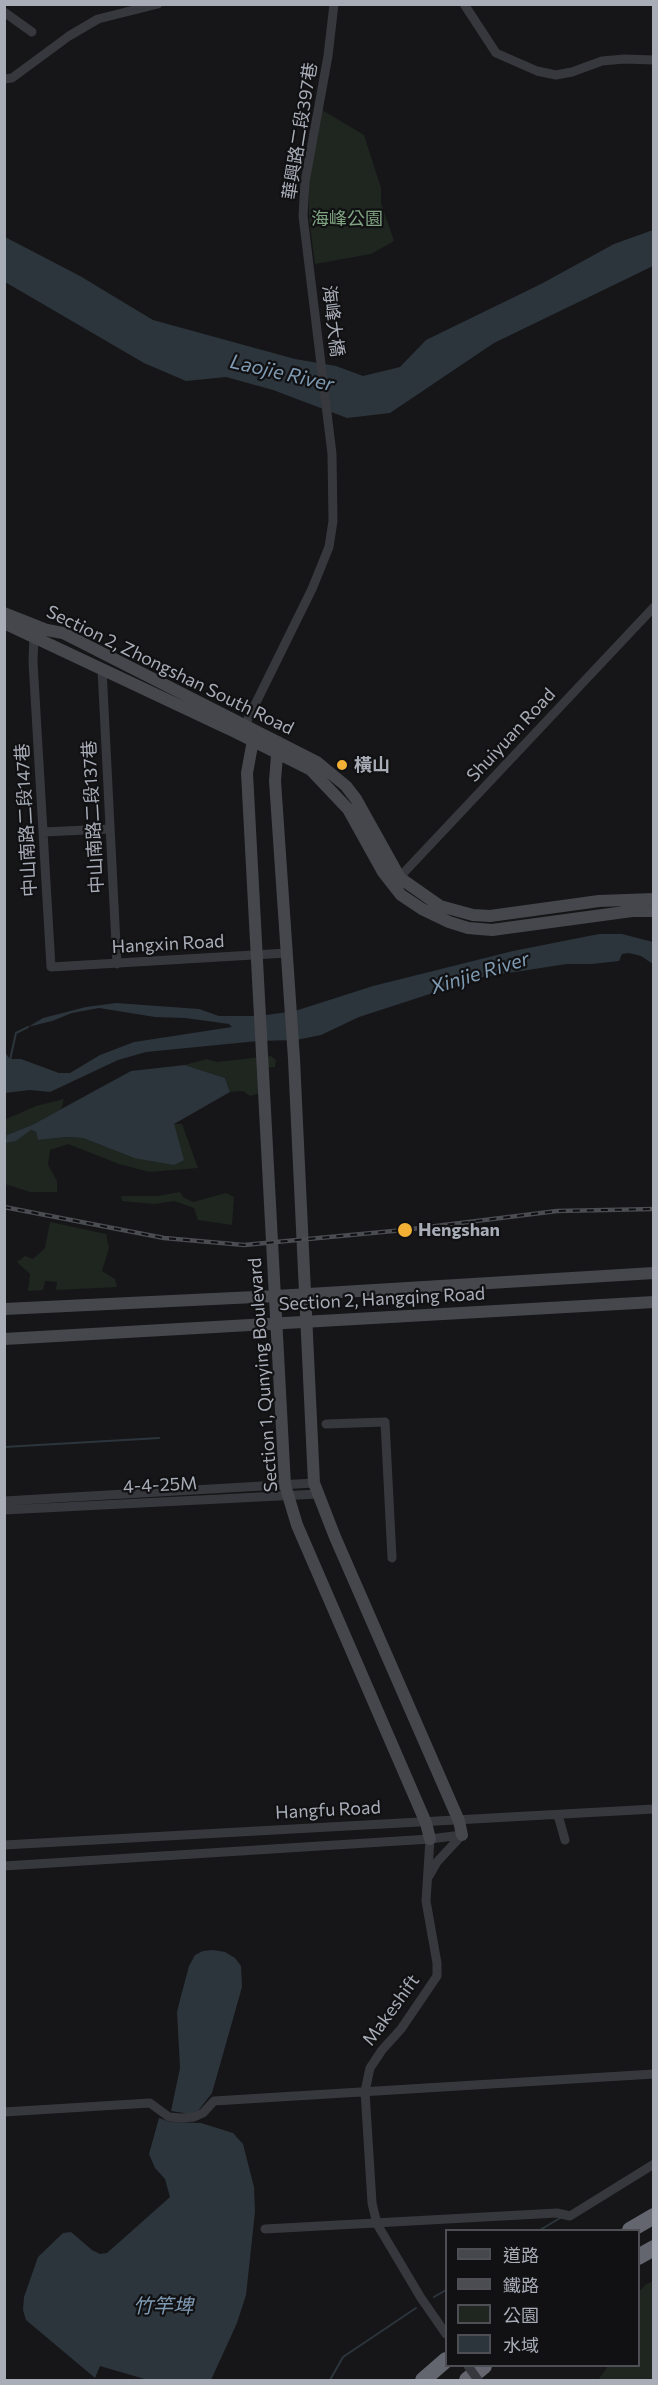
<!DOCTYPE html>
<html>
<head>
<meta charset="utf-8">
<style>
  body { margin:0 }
  #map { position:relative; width:658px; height:2385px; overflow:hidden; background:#161618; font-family:Commissioner,"Noto Sans TC",sans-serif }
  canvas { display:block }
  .frame { position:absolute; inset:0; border:6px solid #a8adb8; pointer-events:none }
  .legend { position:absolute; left:445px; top:2229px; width:195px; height:138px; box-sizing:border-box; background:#111113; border:2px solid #4d4f55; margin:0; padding:8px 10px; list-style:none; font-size:18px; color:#a8adb8 }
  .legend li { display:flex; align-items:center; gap:12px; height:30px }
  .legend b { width:30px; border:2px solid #4d4f55 }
</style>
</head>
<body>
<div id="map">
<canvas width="658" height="2385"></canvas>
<div class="frame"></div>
<ul class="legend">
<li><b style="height:8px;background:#45474d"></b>道路</li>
<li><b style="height:8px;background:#4a4c52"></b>鐵路</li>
<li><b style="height:16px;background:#1e261f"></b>公園</li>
<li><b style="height:16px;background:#2c353c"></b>水域</li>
</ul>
</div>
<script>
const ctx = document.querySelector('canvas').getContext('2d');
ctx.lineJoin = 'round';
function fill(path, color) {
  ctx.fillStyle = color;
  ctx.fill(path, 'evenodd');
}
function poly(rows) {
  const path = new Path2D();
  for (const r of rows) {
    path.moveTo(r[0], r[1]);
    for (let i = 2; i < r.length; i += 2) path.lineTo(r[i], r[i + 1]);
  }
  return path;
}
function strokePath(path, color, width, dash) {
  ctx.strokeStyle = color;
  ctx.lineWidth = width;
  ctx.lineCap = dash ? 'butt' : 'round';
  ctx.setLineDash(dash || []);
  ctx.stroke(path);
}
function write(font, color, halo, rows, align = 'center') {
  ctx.font = font + ' Commissioner,"Noto Sans TC",sans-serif';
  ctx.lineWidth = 4.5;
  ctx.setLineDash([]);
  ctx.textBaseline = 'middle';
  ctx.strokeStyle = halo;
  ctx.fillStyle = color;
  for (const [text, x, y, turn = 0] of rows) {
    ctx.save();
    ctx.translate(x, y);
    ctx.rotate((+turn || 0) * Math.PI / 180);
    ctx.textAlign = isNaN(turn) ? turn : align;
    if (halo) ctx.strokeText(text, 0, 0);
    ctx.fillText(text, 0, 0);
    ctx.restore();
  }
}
const green = poly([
  [322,110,364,135,381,188,381,203,394,241,371,254,315,264,309,218,309,181],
  [271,1056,276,1060,275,1067,264,1068,260,1093,250,1096,243,1091,230,1092,225,1078,185,1065,207,1059,217,1062],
  [64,1099,61,1109,32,1125,7,1135,16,1141,30,1130,36,1132,38,1140,66,1137,83,1138,134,1158,174,1124,182,1124,198,1168,149,1172,119,1164,68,1144,50,1150,48,1165,57,1181,57,1192,30,1192,5,1184,4,1120,36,1106],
  [180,1192,183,1197,193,1202,226,1193,234,1197,232,1225,198,1220,194,1208,174,1201,154,1204,122,1201,121,1196,157,1196],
  [50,1222,106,1234,109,1248,102,1271,115,1279,117,1287,56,1290,57,1282,45,1281,43,1290,28,1291,30,1274,17,1262,25,1256,33,1259,45,1248],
  [653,2281,653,2379,598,2380,608,2366,638,2366,639,2292,645,2285]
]);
const water = poly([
  [653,230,653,266,494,343,390,413,347,418,273,390,226,377,186,381,144,363,5,282,5,237,80,276,153,320,295,359,336,366,363,376,400,367,426,340,541,284,614,244],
  [599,934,622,934,653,942,653,964,641,956,629,953,622,954,619,961,592,964,567,964,482,977,359,1017,321,1035,296,1040,258,1041,146,1052,118,1060,50,1092,30,1090,5,1093,4,1051,10,1059,21,1059,59,1073,70,1073,100,1055,134,1042,232,1027,229,1024,185,1018,155,1017,99,1008,72,1013,52,1021,28,1027,43,1018,86,1007,116,1003,199,1009,219,1016,259,1016,295,1011,373,986,513,951],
  [185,1065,225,1078,230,1092,174,1124,184,1160,174,1165,134,1158,83,1138,66,1137,38,1140,36,1132,31,1130,16,1141,5,1143,7,1135,32,1125,131,1071],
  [213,1950,225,1952,235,1958,241,1966,242,1987,212,2093,198,2111,190,2114,171,2111,180,2068,177,2012,181,1996,189,1966,195,1955,203,1951],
  [159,2118,170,2122,201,2123,233,2133,243,2144,254,2187,255,2212,246,2295,237,2323,211,2380,148,2380,100,2366,95,2378,26,2320,23,2310,24,2297,38,2257,63,2233,71,2232,92,2250,100,2254,107,2253,170,2197,165,2179,155,2168,149,2154]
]);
const stream = poly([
  [10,1060,16,1033,28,1027],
  [4,1447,159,1438],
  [540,2230,560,2218],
  [434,2297,446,2290],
  [330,2380,343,2357,416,2308]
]);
const street = poly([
  [464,4,496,53,537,71,556,75,572,72,602,61,624,59,654,60],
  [4,12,32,32],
  [4,79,12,78,69,36,98,19,158,4],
  [34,635,33,662,51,967,287,953],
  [102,669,117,964],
  [243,729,312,589,329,547,333,521,332,454,303,216,305,182,328,56,334,4],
  [43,832,109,829],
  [396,881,654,607],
  [326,1424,385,1422,392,1558],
  [4,1501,314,1483],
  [4,1510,318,1494],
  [558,1815,565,1840],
  [430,1839,426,1901,437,1963,437,1976,401,2029,382,2050,370,2068,365,2091,372,2203,377,2224,421,2298,446,2334],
  [4,1845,654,1809],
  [4,1866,430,1839,462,1835],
  [429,1876,437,1862,462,1835],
  [4,2112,150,2103,169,2117,182,2118,194,2117,203,2113,214,2101,654,2074],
  [265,2229,557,2213,570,2216,654,2164]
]);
const secondary = poly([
  [4,613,47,630,63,633,317,762,346,786,356,799,400,878,440,906,473,915,490,916,599,901,654,899],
  [4,623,229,729,311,770,348,809,383,872,401,895,422,909,449,922,468,928,492,930,632,911,654,911],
  [252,730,253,740,247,773,285,1485,297,1525,426,1823,430,1839],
  [278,742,275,781,294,1059,314,1483,335,1537,459,1821,462,1835],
  [4,1309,276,1296,654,1273],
  [4,1339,654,1302]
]);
const highway = poly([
  [630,2230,654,2216],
  [638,2257,654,2248],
  [423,2380,446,2360],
  [467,2380,484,2366]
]);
const rail = poly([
  [4,1207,164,1238,244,1245,404,1230,557,1211,654,1209]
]);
const streetBridge = poly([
  [468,2366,478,2380]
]);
const markers = [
  [342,765,6,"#f2b134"],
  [405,1230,8,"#f2b134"]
];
const streetNames = [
  ["華興路二段397巷",300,131,-81],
  ["海峰大橋",333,321,83],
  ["Section 2, Zhongshan South Road",170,670,26],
  ["Shuiyuan Road",511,735,-47],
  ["中山南路二段137巷",93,817,-93],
  ["中山南路二段147巷",26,820,-93],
  ["Hangxin Road",168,944,-3],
  ["Section 2, Hangqing Road",382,1299,-3],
  ["Section 1, Qunying Boulevard",263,1375,-94],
  ["4-4-25M",160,1485,-3],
  ["Hangfu Road",328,1810,-3],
  ["Makeshift",391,2010,-54]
];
const parkNames = [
  ["海峰公園",347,219]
];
const poiNames = [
  ["橫山",354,765],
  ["Hengshan",418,1230]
];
const waterNames = [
  ["Laojie River",282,373,13],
  ["Xinjie River",480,973,-17],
  ["竹竿埤",163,2306]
];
fill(green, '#1e261f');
fill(water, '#2c353c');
strokePath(stream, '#2c353c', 2);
strokePath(street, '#37383d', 9);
strokePath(secondary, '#45474d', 12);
strokePath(highway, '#63666e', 16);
strokePath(rail, '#4a4c52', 4.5);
strokePath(rail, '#111113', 2, [7]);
strokePath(streetBridge, '#37383d', 9);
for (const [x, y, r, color] of markers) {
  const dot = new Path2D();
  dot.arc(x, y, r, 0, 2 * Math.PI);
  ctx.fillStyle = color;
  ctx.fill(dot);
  strokePath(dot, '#111113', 2);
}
write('18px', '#a8adb8', '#111113', streetNames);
write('18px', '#7fa381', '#111113', parkNames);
write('bold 18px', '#a8adb8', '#111113', poiNames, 'left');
write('italic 20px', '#7f9bb3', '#111113', waterNames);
</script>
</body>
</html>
